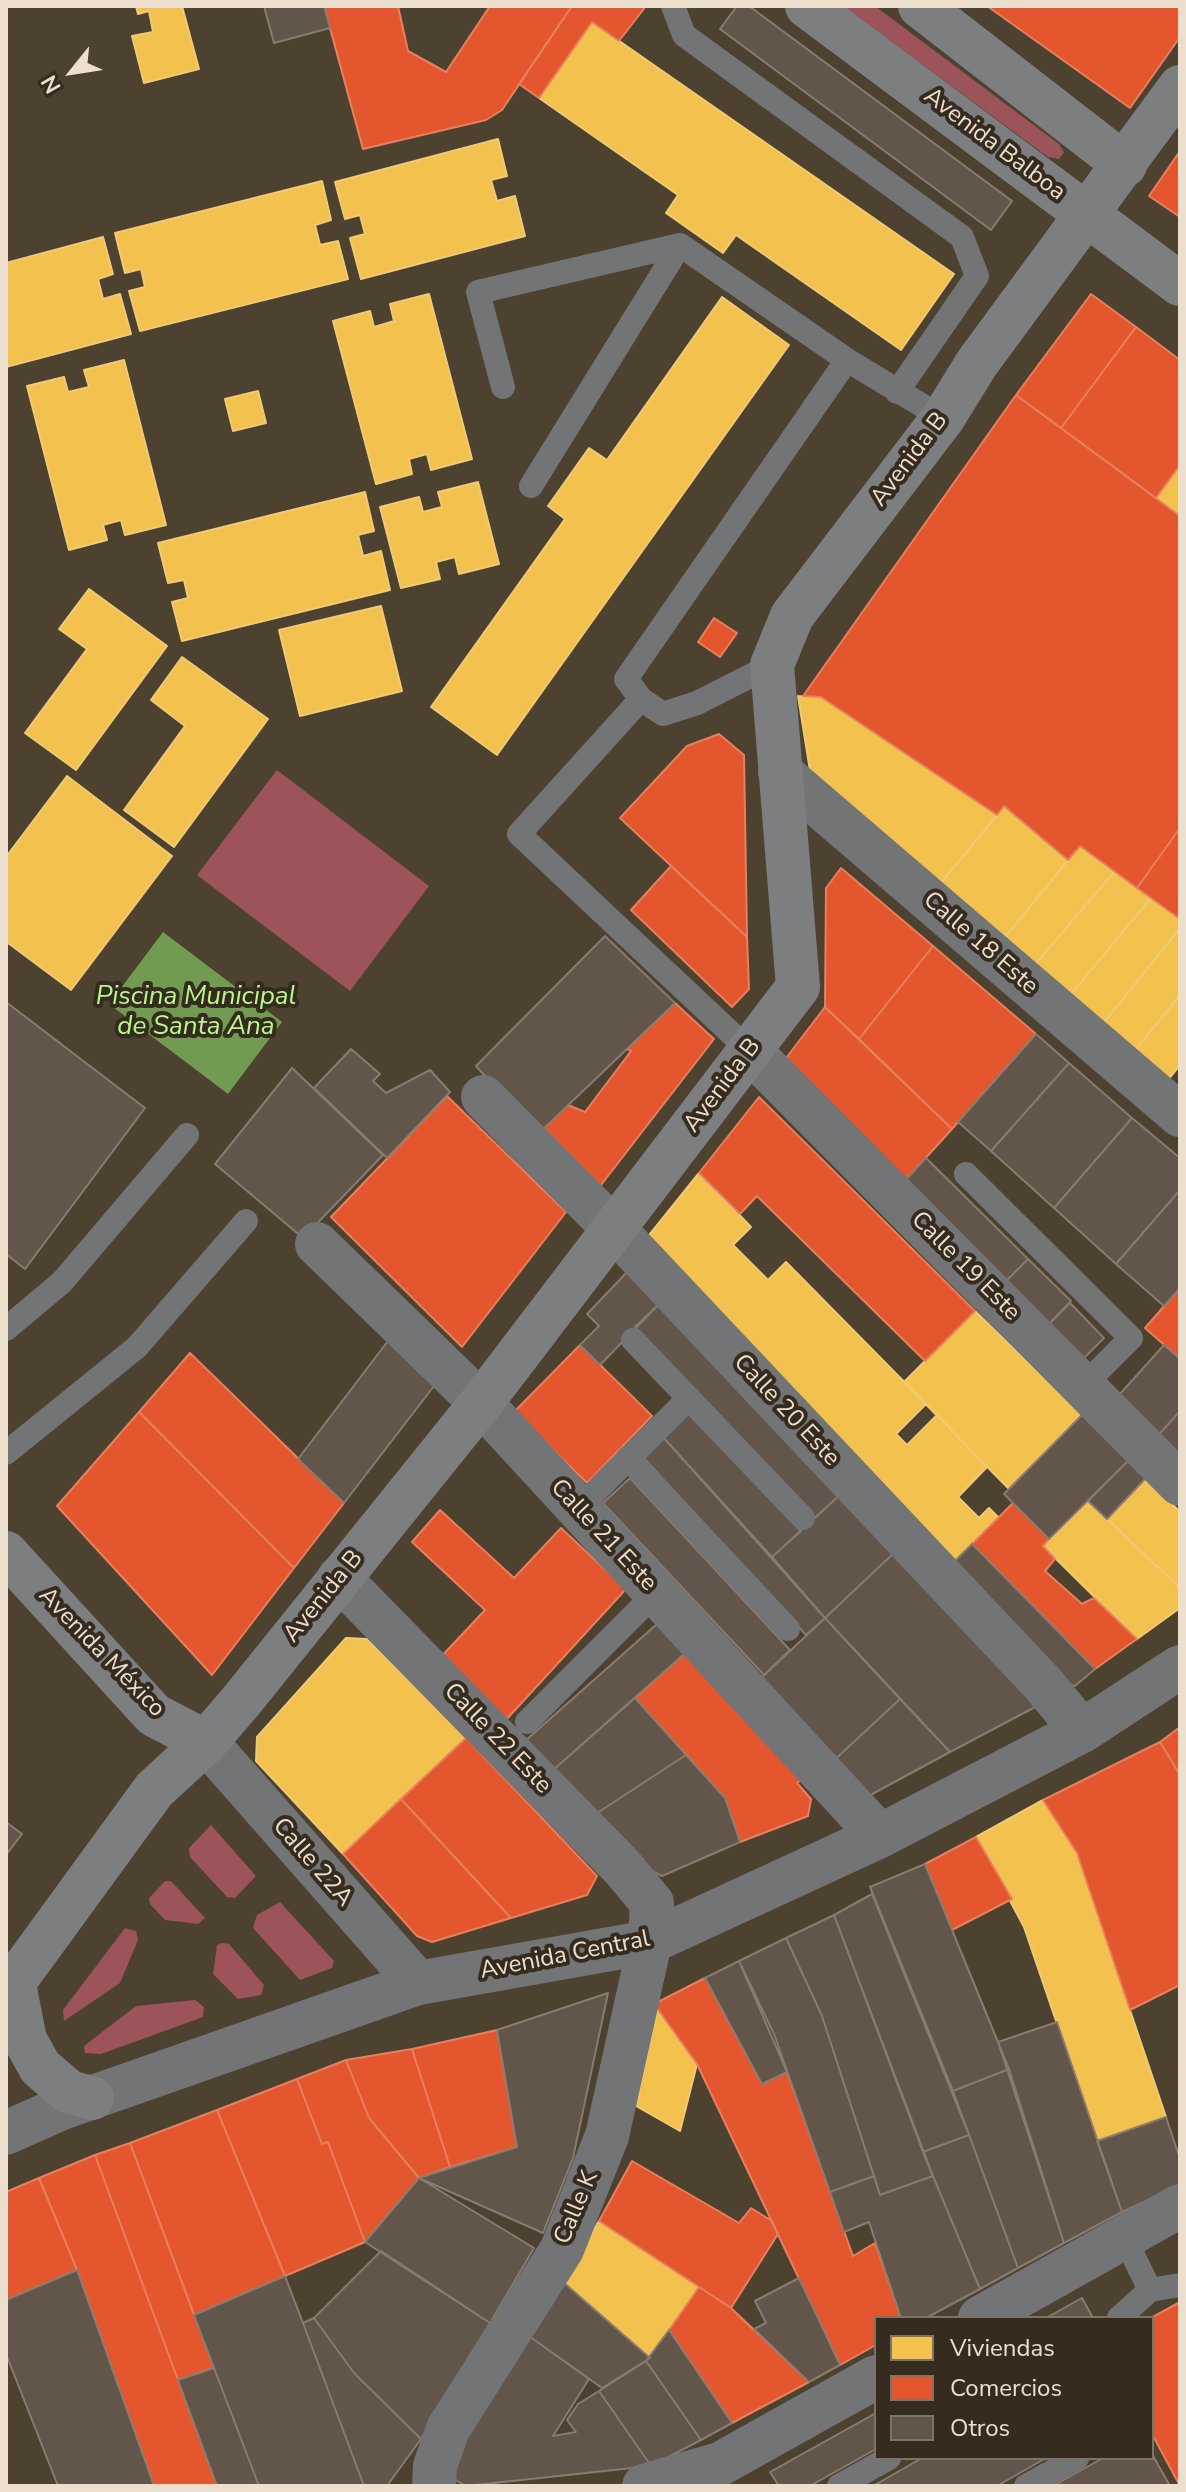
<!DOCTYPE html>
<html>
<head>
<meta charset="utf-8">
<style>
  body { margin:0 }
  #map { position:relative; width:1186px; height:2492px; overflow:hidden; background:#4d4130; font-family:"Nunito Sans",sans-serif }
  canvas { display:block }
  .frame { position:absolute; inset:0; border:8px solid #ecdfce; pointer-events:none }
  .legend { position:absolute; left:874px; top:2316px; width:280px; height:144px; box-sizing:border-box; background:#352b1e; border:2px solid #7e7364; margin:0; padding:10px 14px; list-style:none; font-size:24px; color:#ecdfce }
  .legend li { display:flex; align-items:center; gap:16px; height:40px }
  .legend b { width:40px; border:2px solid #7e7364 }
  .north { position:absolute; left:32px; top:32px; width:80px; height:80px; -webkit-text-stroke:6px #352b1e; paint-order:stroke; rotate:240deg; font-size:22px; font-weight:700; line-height:32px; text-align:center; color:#ecdfce }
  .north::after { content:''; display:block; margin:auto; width:28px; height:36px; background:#ecdfce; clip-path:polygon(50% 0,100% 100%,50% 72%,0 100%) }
</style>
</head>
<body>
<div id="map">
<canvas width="1186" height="2492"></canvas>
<div class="frame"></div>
<ul class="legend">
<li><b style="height:22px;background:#f2c14e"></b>Viviendas</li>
<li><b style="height:22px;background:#e4572e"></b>Comercios</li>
<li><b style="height:22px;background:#62564b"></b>Otros</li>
</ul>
<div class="north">N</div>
</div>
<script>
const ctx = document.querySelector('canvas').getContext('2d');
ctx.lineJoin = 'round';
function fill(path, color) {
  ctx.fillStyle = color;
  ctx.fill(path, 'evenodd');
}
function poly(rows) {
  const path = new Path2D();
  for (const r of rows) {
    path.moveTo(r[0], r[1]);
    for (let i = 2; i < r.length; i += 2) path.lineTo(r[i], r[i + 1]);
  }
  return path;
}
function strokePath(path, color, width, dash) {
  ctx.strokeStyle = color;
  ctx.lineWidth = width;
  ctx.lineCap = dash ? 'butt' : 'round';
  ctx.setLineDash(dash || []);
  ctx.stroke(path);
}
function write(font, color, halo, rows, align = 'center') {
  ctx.font = font + ' "Nunito Sans",sans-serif';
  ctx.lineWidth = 8;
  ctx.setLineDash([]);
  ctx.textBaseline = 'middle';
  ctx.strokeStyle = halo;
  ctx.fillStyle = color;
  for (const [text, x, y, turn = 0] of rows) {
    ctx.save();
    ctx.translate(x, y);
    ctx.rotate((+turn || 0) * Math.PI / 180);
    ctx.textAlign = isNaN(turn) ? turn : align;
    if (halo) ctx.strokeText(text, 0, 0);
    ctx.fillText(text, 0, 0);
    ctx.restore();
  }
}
const green = poly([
  [843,6,875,6,1059,144,1064,152,1059,159,1048,157],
  [277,770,429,886,350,991,197,875],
  [211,1825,256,1876,235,1898,227,1897,190,1857,189,1848],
  [165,1881,171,1881,205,1918,198,1924,165,1920,150,1904,149,1898],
  [280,1902,334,1961,332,1968,300,1980,253,1928,257,1915],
  [125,1928,136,1931,138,1940,120,1983,64,2021,63,2010],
  [222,1943,229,1944,264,1985,261,1995,238,1999,213,1974,217,1945],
  [195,2000,204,2007,203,2017,101,2054,85,2053,84,2046,136,2006]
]);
const water = poly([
  [163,932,282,1022,228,1094,109,1004]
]);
const homes = poly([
  [136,6,182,6,199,69,144,83,132,36,153,32,149,11,138,14,136,6],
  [592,22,954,274,901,350,736,235,723,253,666,213,678,195,539,98,592,22],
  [498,139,507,176,491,180,497,201,515,196,525,236,361,279,350,238,365,234,360,215,345,219,335,182,498,139],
  [322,181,331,220,315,225,320,245,338,241,348,279,140,331,129,291,145,287,141,269,125,273,115,233,322,181],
  [103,237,113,274,98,279,103,299,120,294,131,334,6,367,6,263,103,237],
  [429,294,472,459,431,470,427,454,409,459,412,474,376,484,333,321,370,311,374,327,394,321,390,304,429,294],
  [722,297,789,345,497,755,431,707,565,519,548,506,589,448,607,460,722,297],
  [124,360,166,525,125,535,121,520,103,525,107,540,69,550,27,386,64,377,68,392,89,387,84,370,124,360],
  [258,391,266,423,233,431,225,399,258,391],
  [1180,465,1180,516,1156,498,1180,465],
  [478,482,499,564,459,574,455,557,436,562,440,579,401,588,380,507,419,497,423,512,442,507,438,492,478,482],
  [365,492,374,531,358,535,363,556,381,551,390,590,182,641,172,602,188,598,184,580,168,583,158,543,365,492],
  [89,589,167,646,76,770,25,733,87,649,59,629,89,589],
  [381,606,402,691,300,716,279,630,381,606],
  [182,657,268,719,174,847,124,810,185,726,151,700,182,657],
  [798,696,821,697,997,815,937,888,812,783,798,696],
  [67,776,172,856,71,990,8,943,6,946,6,857,67,776],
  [1004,806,1068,860,1001,942,937,888,1004,806],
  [1080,846,1114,872,1032,968,1001,942,1080,846],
  [1114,872,1151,898,1068,998,1032,968,1114,872],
  [1151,898,1180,919,1180,928,1101,1026,1068,998,1151,898],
  [1180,928,1180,995,1133,1053,1101,1026,1180,928],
  [1180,995,1180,1065,1167,1081,1133,1053,1180,995],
  [699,1173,751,1227,733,1245,768,1280,786,1262,926,1404,896,1434,907,1445,937,1415,987,1467,958,1497,979,1518,989,1508,999,1518,950,1566,642,1244,699,1173],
  [975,1311,1082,1415,1009,1489,904,1382,975,1311],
  [1146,1478,1180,1512,1180,1588,1107,1519,1146,1478],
  [1088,1501,1180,1588,1180,1608,1137,1639,1043,1546,1088,1501],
  [346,1638,367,1639,466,1738,343,1854,256,1761,257,1737,346,1638],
  [1043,1800,1077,1853,1166,2117,1097,2141,1024,1927,976,1837,1043,1800],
  [657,2009,697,2064,680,2131,636,2106,657,2009],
  [599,2221,699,2287,650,2358,562,2281,599,2221]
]);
const shops = poly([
  [324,6,398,6,408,51,446,72,490,6,572,6,502,110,486,120,363,149,324,6],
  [572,6,646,6,619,41,592,22,539,98,519,84,572,6],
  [987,6,1180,6,1180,37,1130,108,987,6],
  [1180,151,1180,217,1149,196,1180,151],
  [1091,294,1136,327,1061,428,1016,395,1091,294],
  [1136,327,1180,360,1180,465,1156,498,1061,428,1136,327],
  [1016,395,1180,516,1180,828,1137,888,1080,846,1068,860,1004,806,997,815,821,697,803,696,1016,395],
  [714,618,737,633,720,657,698,642,714,618],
  [719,734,744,755,747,937,620,818,687,746,719,734],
  [1180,828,1180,919,1137,888,1180,828],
  [671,866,747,937,749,989,732,1007,631,910,671,866],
  [841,868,933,946,859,1039,825,1007,826,888,841,868],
  [933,946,1036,1034,952,1129,859,1039,933,946],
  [675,1003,714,1039,594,1194,538,1134,568,1105,585,1112,631,1051,627,1049,675,1003],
  [825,1007,952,1129,902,1184,780,1066,825,1007],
  [447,1096,566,1212,462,1347,331,1217,447,1096],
  [759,1097,975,1311,925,1361,757,1196,740,1214,699,1173,759,1097],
  [1180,1288,1180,1359,1145,1328,1180,1288],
  [580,1345,652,1416,587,1483,514,1412,580,1345],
  [190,1353,344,1503,294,1568,139,1412,190,1353],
  [139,1412,294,1568,212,1675,57,1506,139,1412],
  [1013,1503,1049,1539,1043,1546,1055,1559,1045,1571,1082,1604,1094,1598,1137,1639,1095,1669,972,1544,1013,1503],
  [440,1510,514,1578,561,1528,626,1589,505,1721,439,1659,485,1610,412,1542,440,1510],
  [684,1654,802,1779,797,1783,811,1799,808,1816,740,1842,725,1798,635,1698,684,1654],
  [1180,1727,1180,1775,1160,1742,1180,1727],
  [466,1738,597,1876,587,1895,511,1918,401,1799,466,1738],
  [1160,1742,1180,1775,1180,1985,1130,2010,1077,1853,1043,1800,1160,1742],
  [401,1799,511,1918,432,1942,417,1936,343,1854,401,1799],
  [976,1837,1012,1899,952,1930,925,1864,976,1837],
  [705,1978,762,2084,787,2072,853,2256,875,2243,901,2318,876,2318,876,2345,840,2365,697,2064,654,2004,705,1978],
  [497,2030,517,2147,450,2167,412,2049,497,2030],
  [412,2049,450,2167,419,2178,369,2118,346,2060,412,2049],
  [346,2060,369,2118,419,2178,365,2242,328,2142,322,2144,297,2079,346,2060],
  [297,2079,322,2144,328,2142,365,2242,285,2276,217,2110,297,2079],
  [217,2110,285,2276,194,2315,130,2143,217,2110],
  [130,2143,214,2368,178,2380,95,2155,130,2143],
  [95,2155,178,2380,217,2486,154,2486,77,2270,39,2178,95,2155],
  [632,2161,739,2223,751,2208,772,2221,778,2234,731,2308,599,2221,632,2161],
  [39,2178,77,2270,6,2300,6,2192,39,2178],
  [699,2287,731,2308,809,2382,732,2423,669,2330,699,2287],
  [1180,2302,1180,2486,1152,2434,1151,2318,1180,2302]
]);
const building = poly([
  [264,6,324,6,330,28,274,43,264,6],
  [737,6,749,6,1012,201,991,230,720,29,737,6],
  [605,936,675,1003,538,1134,476,1066,605,936],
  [6,1002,145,1108,25,1269,6,1254,6,1002],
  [1036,1034,1069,1063,991,1151,958,1122,1036,1034],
  [351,1049,380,1074,373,1081,386,1093,430,1070,450,1092,387,1158,314,1088,351,1049],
  [1069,1063,1132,1118,1054,1208,991,1151,1069,1063],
  [292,1068,383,1155,303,1238,215,1164,292,1068],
  [1132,1118,1180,1158,1180,1190,1116,1264,1054,1208,1132,1118],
  [926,1158,1028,1259,1004,1283,902,1184,926,1158],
  [1180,1190,1180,1288,1164,1306,1116,1264,1180,1190],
  [1028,1259,1071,1301,1047,1326,1004,1283,1028,1259],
  [630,1269,662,1301,600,1365,580,1345,599,1326,587,1314,630,1269],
  [662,1301,843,1492,815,1518,635,1327,662,1301],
  [1070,1303,1104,1338,1082,1360,1047,1326,1070,1303],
  [388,1341,434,1386,344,1503,298,1459,388,1341],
  [1164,1345,1180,1359,1180,1411,1153,1441,1111,1404,1164,1345],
  [691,1411,801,1531,772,1557,663,1437,691,1411],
  [1180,1411,1180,1466,1153,1441,1180,1411],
  [1082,1415,1128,1461,1049,1539,1004,1494,1082,1415],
  [663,1437,825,1618,806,1635,642,1456,663,1437],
  [1128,1461,1146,1478,1107,1519,1088,1501,1128,1461],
  [630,1478,790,1650,764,1675,603,1503,630,1478],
  [843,1492,896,1551,825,1618,772,1557,843,1492],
  [972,1544,1095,1669,1075,1686,1065,1684,950,1566,972,1544],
  [896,1551,1039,1705,950,1752,825,1618,896,1551],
  [825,1618,900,1699,830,1764,756,1683,825,1618],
  [657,1624,684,1654,552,1771,525,1741,657,1624],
  [635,1698,686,1755,594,1815,552,1771,635,1698],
  [900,1699,950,1752,863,1799,830,1764,900,1699],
  [686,1755,725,1798,740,1842,662,1876,643,1867,594,1815,686,1755],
  [6,1822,22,1834,6,1855,6,1822],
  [925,1864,1009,2069,953,2091,870,1887,925,1864],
  [872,1894,969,2135,923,2152,834,1915,872,1894],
  [834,1915,933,2176,880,2195,822,2016,786,1938,834,1915],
  [786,1938,822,2016,874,2176,830,2192,774,2034,739,1961,786,1938],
  [739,1961,787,2072,762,2084,705,1978,739,1961],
  [608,1993,573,2158,543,2233,419,2178,517,2147,497,2030,608,1993],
  [1057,2022,1122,2212,1064,2243,998,2042,1057,2022],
  [1009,2069,1064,2243,1018,2268,953,2091,1009,2069],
  [1166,2117,1180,2159,1180,2185,1122,2212,1097,2141,1166,2117],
  [969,2135,1018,2268,980,2289,923,2152,969,2135],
  [874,2176,880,2195,933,2176,980,2289,926,2318,901,2318,869,2222,844,2232,830,2192,874,2176],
  [419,2178,534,2248,490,2323,365,2242,419,2178],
  [381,2251,490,2323,421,2439,354,2373,314,2318,381,2251],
  [77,2270,154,2486,58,2486,6,2354,6,2300,77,2270],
  [285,2276,303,2323,364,2486,259,2486,214,2368,194,2315,285,2276],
  [799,2278,840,2365,809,2382,754,2329,766,2323,755,2301,799,2278],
  [562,2281,650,2358,602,2388,529,2336,562,2281],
  [1082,2298,1093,2318,1046,2318,1082,2298],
  [314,2318,354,2373,421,2439,387,2486,364,2486,303,2323,314,2318],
  [669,2330,732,2423,701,2440,646,2361,669,2330],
  [529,2336,589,2379,553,2436,576,2432,567,2420,578,2404,599,2391,651,2466,466,2486,457,2481,450,2471,454,2459,529,2336],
  [646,2361,701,2440,651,2466,599,2391,646,2361],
  [214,2368,259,2486,217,2486,178,2380,214,2368],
  [876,2413,876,2449,810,2486,779,2486,770,2472,876,2413],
  [1152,2454,1170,2486,1053,2486,1103,2458,1152,2458,1152,2454],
  [922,2458,1046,2458,997,2486,873,2486,922,2458]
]);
const lane = poly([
  [673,6,684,35,962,237,977,276,897,392],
  [503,387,478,292,680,245,847,360,943,418],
  [531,486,680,245],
  [641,699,626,679,847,360],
  [750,1051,519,834,641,699,663,714,697,703,772,665],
  [966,1174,1131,1338,1083,1386],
  [6,1329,62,1282,187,1135],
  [633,1340,803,1518],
  [6,1453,137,1347,246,1221],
  [628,1458,788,1629],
  [578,1509,689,1398],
  [527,1722,656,1593],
  [1124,2237,1150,2290],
  [1119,2318,1150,2290,1180,2285],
  [839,2486,889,2458],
  [1026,2486,1077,2458]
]);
const street = poly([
  [780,772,1180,1115],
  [750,1051,1180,1484],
  [483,1097,614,1229,1044,1685,1082,1731],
  [317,1244,481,1403,880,1836],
  [339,1578,623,1868,652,1903,650,1942,607,2136,562,2249,448,2429,435,2466,434,2486],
  [206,1742,418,1983],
  [6,2133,62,2108,418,1983,650,1942,880,1836,1082,1731,1180,1667],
  [980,2318,1180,2206],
  [644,2486,720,2464,876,2377]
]);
const secondary = poly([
  [807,6,1180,284],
  [920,6,1125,165],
  [6,1553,154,1715,206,1742],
  [14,1984,25,2040,40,2067,69,2092,92,2098],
  [6,1993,154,1790,206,1742,242,1700,481,1403,798,987,772,665,792,616,943,418,977,363,1180,87]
]);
const streetNames = [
  ["Avenida Balboa",994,145,37],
  ["Avenida B",910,460,-53],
  ["Calle 18 Este",980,944,41],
  ["Avenida B",723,1086,-53],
  ["Calle 19 Este",965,1267,45],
  ["Calle 20 Este",786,1411,47],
  ["Calle 21 Este",603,1536,47],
  ["Avenida B",324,1597,-51],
  ["Avenida México",101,1653,46],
  ["Calle 22 Este",497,1739,46],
  ["Calle 22A",312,1863,49],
  ["Avenida Central",565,1956,-11],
  ["Calle K",577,2208,-67]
];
const waterNames = [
  ["Piscina Municipal",196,998],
  ["de Santa Ana",196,1028]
];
fill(green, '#9d535a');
fill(water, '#719b51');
fill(homes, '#f2c14e');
strokePath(homes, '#f0ca74', 2);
fill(shops, '#e4572e');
strokePath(shops, '#e6805e', 2);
fill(building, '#62564b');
strokePath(building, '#887b6f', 2);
strokePath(lane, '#727475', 24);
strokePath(street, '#727475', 44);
strokePath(secondary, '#7c7e80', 44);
write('24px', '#ecdfce', '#352b1e', streetNames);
write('italic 26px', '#b8f88e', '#352b1e', waterNames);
</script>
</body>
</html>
